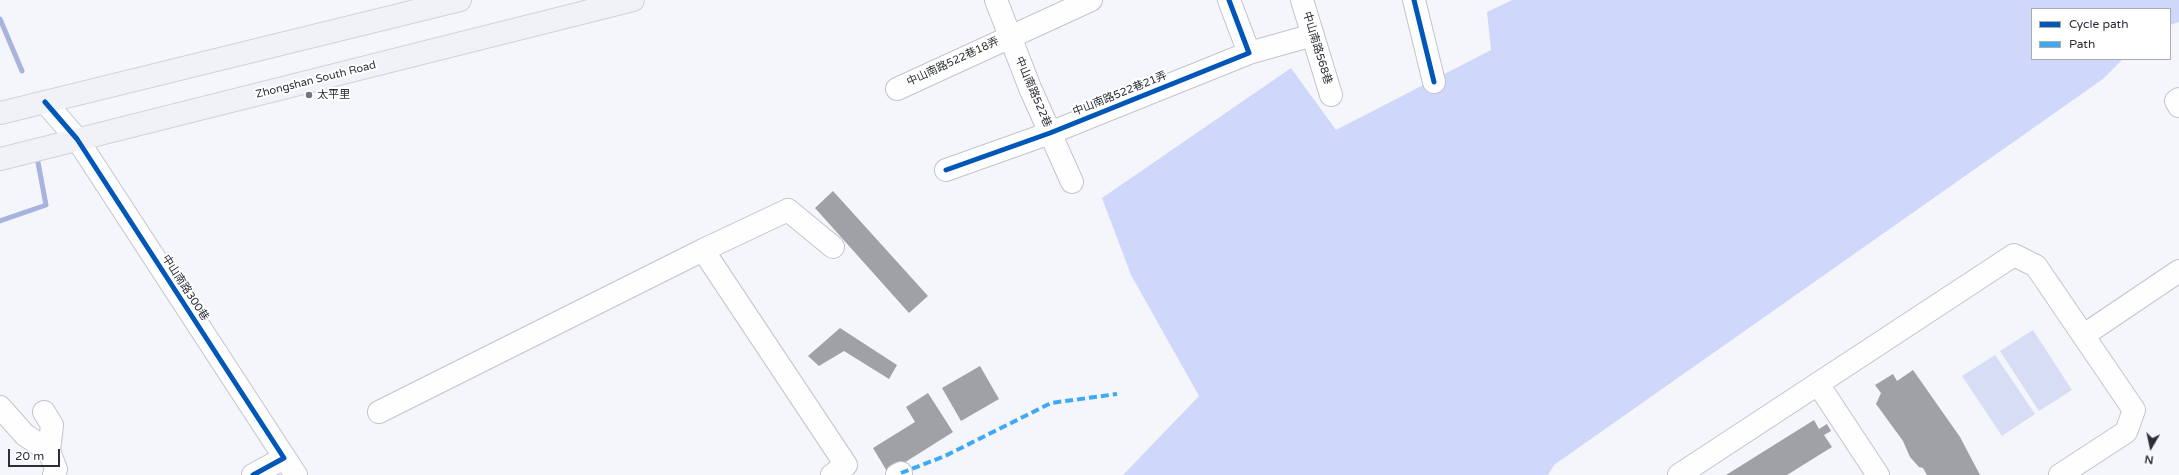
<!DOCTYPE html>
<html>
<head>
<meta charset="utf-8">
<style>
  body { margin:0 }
  #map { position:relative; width:2179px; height:475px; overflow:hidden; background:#f5f6fc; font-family:"Varela Round",sans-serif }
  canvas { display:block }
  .legend { position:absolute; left:2031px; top:8px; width:140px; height:52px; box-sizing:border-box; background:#fff; border:1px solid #abacaf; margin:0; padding:5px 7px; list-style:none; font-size:12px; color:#2c2f38 }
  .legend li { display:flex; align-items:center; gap:8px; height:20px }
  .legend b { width:20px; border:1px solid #abacaf }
  .north { position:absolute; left:2131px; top:427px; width:40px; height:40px; -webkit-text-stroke:3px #fff; paint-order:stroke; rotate:189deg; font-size:11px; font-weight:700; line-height:16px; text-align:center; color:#2c2f38 }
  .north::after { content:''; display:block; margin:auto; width:14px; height:18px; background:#2c2f38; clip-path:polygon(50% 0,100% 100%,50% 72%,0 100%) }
  .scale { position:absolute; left:8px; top:449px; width:52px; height:18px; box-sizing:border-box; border:2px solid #2c2f38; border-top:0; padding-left:5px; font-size:12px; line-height:14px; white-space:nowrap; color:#2c2f38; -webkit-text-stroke:3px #fff; paint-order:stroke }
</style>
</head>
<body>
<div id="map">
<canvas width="2179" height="475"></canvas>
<ul class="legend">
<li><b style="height:5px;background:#0057b8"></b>Cycle path</li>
<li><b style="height:5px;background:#3fa9f5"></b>Path</li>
</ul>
<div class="north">N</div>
<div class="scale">20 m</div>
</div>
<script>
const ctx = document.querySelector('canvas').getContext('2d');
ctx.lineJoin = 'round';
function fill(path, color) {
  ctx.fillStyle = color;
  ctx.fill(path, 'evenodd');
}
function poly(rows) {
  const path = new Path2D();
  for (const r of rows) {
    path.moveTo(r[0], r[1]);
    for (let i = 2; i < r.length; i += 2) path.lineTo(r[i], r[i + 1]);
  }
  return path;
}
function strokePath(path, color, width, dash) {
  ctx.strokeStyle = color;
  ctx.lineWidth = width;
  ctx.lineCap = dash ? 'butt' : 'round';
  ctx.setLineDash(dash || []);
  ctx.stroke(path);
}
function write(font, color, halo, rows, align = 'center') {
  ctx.font = font + ' "Varela Round","Noto Sans TC",sans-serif';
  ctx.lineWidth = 4;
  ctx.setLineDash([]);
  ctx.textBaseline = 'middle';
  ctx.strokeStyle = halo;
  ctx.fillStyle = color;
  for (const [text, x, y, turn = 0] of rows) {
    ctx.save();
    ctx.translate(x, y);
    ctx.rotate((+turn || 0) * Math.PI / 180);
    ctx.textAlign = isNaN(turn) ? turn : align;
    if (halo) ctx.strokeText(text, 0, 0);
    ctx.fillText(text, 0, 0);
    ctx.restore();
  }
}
const green = poly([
  [2033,330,2072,390,2039,411,2000,351],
  [1995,355,2035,414,2002,436,1962,376]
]);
const forest = poly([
  [1512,0,2179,0,2179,22,2170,25,2170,9,2032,9,2032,59,2123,59,2103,79,1554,465,1548,475,1123,475,1199,396,1131,275,1102,198,1291,68,1336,130,1491,50,1487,12]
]);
const stream = poly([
  [0,19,22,71],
  [0,221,46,205,37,157]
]);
const building = poly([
  [833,191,928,296,909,313,815,208],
  [840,328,897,365,889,379,844,351,819,366,808,356],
  [980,366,999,399,961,421,942,388],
  [1913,370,1960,437,1980,475,1927,475,1923,468,1919,467,1910,457,1903,441,1876,404,1881,393,1875,385,1893,374,1897,381],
  [928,393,953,432,888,473,873,448,915,422,906,407],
  [1814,420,1819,429,1827,424,1831,431,1824,435,1832,447,1787,475,1726,475]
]);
const minor = poly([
  [996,0,1030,88,1072,182],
  [1302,0,1331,95],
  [1414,0,1434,82],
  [1249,53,1313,35],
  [897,89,1091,0],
  [2179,99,2176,101,2179,106],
  [45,102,77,139,296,475],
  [946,170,1050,133,1249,53,1229,0],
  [2084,335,2179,271],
  [1818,384,1878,475],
  [0,407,25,435,49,451,56,469,54,475],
  [44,412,52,425,49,451],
  [379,412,703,250],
  [253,475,284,458],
  [832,475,846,465,703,250,788,210,833,247],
  [897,475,901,473],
  [1679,475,2014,255,2036,266,2134,410,2126,432,2060,475]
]);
const major = poly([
  [0,113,460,0],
  [0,159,633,0]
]);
const quiet = poly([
  [901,473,945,456,1051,403,1117,394]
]);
const cycleway = poly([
  [1414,0,1434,82],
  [45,102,77,139,284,458,253,475],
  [946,170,1050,133,1249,53,1229,0]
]);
const markers = [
  [309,95,4,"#72757d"]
];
const streetNames = [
  ["中山南路568巷",1317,48,73],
  ["中山南路522巷18弄",953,62,-25],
  ["Zhongshan South Road",316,80,-14],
  ["中山南路522巷",1033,92,67],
  ["中山南路522巷21弄",1120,94,-22],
  ["中山南路300巷",185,288,57]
];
const poiNames = [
  ["太平里",317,95]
];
fill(green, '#d7ddf5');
fill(forest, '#cfd8fb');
strokePath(stream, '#a9b4de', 5);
fill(building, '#9fa1a7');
strokePath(minor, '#c3c4cc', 24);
strokePath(major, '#d1d2d6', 24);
strokePath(minor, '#fefeff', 22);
strokePath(major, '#f1f2f7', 22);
strokePath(quiet, '#3fa9f5', 4, [8, 4]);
strokePath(cycleway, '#0057b8', 5);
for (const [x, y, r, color] of markers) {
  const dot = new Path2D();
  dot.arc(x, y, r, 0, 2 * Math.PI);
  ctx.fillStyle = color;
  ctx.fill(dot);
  strokePath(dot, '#fff', 1.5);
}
write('11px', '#2c2f38', '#fff', streetNames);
write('11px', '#2c2f38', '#fff', poiNames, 'left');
</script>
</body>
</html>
